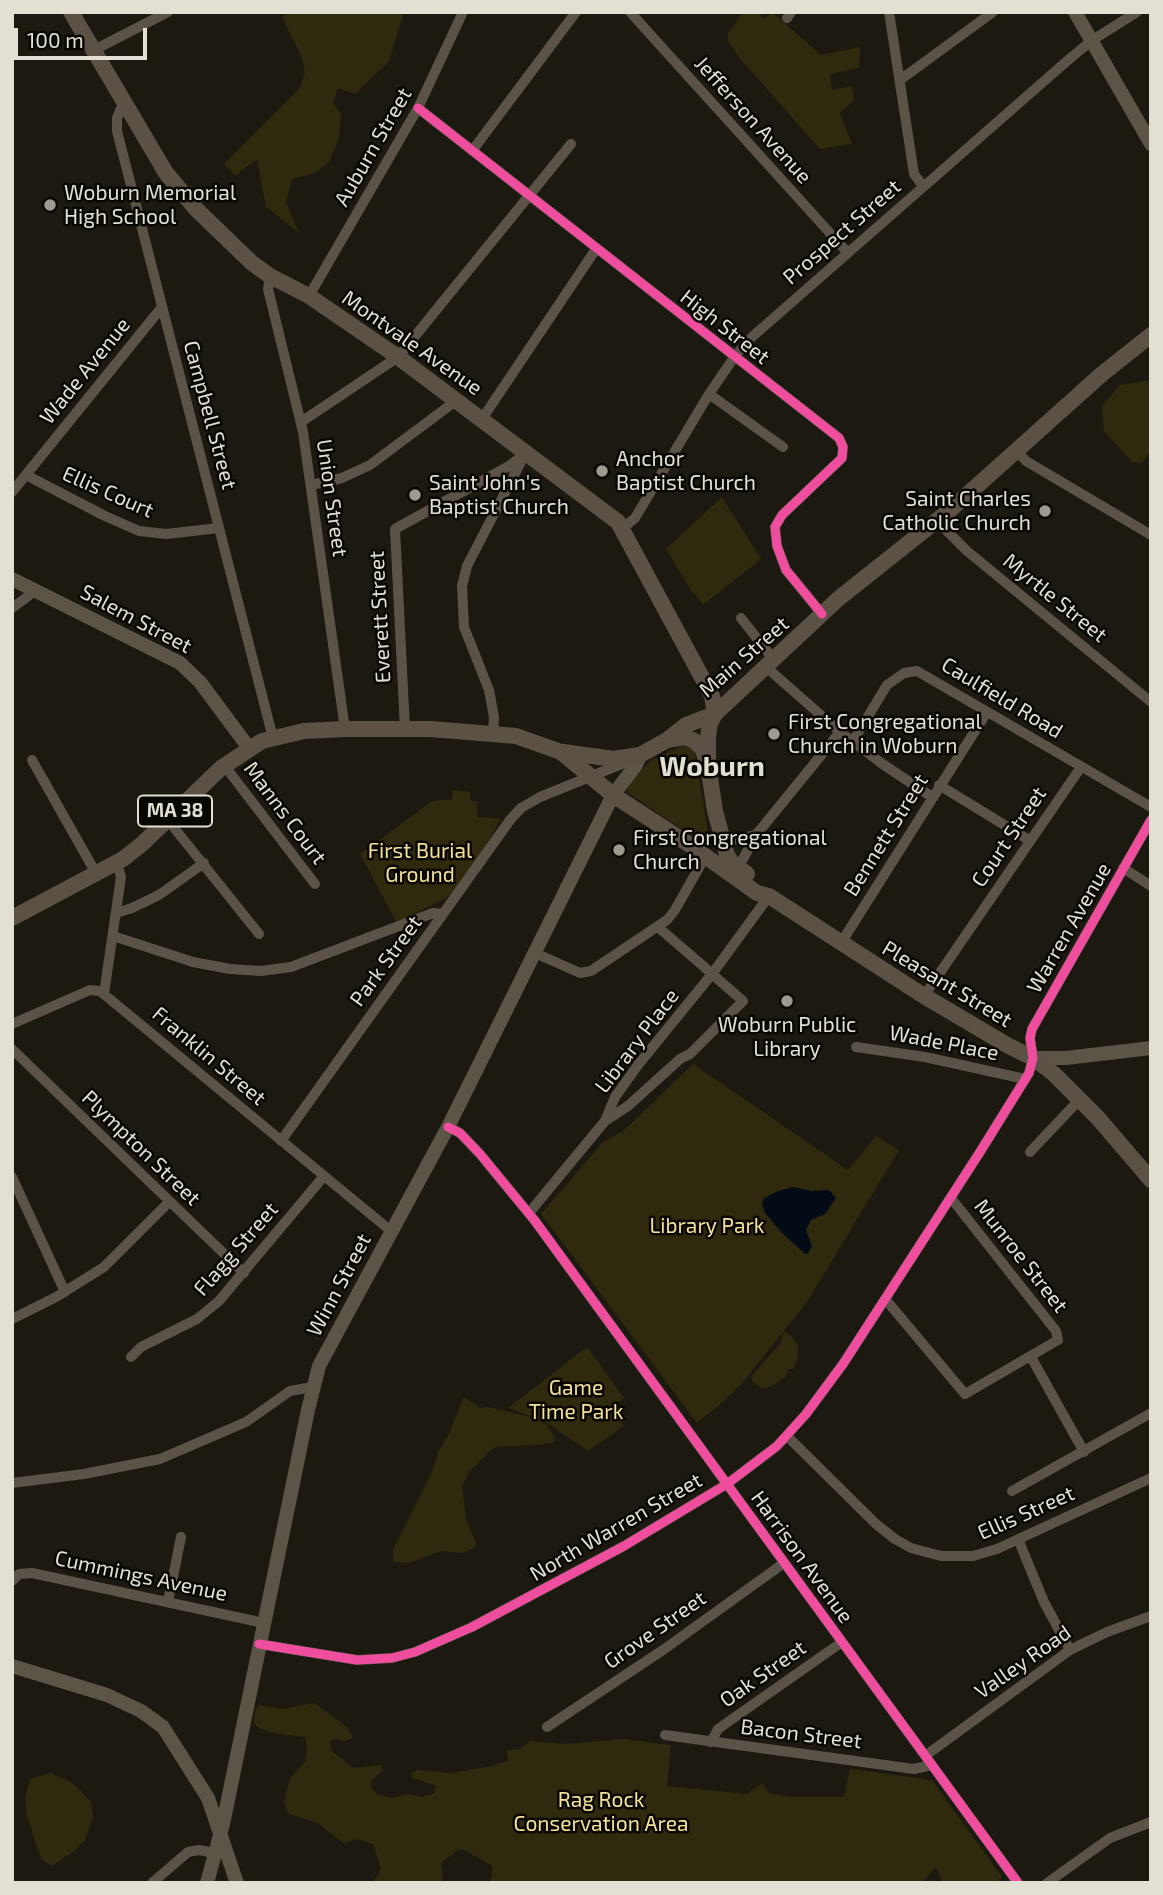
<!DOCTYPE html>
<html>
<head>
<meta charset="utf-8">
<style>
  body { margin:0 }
  #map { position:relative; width:1163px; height:1895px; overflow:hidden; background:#1c1a10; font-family:"Exo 2",sans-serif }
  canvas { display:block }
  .frame { position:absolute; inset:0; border:14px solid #e2dfd3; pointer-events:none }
  .scale { position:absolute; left:14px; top:28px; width:133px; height:32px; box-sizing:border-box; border:4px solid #e2dfd3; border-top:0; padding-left:9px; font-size:21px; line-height:24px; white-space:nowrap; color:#e2dfd3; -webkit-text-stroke:5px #090702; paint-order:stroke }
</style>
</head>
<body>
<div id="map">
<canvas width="1163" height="1895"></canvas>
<div class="frame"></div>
<div class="scale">100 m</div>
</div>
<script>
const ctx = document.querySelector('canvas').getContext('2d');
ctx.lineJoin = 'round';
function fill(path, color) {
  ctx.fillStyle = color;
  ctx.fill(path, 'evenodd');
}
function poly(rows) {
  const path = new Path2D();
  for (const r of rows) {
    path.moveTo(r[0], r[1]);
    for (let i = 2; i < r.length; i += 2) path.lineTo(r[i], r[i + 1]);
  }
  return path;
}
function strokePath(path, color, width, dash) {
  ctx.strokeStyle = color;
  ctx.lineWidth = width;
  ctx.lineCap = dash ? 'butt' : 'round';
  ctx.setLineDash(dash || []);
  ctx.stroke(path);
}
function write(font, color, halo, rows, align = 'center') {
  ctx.font = font + ' "Exo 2",sans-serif';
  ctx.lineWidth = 5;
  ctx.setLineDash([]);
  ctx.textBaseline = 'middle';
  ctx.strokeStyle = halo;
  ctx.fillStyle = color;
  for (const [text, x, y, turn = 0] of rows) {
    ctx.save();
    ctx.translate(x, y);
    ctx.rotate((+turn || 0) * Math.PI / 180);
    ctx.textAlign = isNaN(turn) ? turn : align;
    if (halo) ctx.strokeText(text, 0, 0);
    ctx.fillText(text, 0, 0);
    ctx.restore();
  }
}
const green = poly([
  [290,12,404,12,389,61,355,94,338,88,333,103,341,114,339,138,329,162,315,173,292,179,286,202,299,233,266,207,257,159,235,176,224,164,300,88,305,72,302,58,282,17],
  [743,12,761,12,762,19,773,13,821,55,860,47,859,68,830,74,832,90,852,86,854,100,840,113,852,144,820,149,737,55,728,41,728,33],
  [1151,380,1151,455,1149,454,1142,463,1132,462,1104,431,1102,406,1120,385],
  [722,497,761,559,703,605,695,594,693,594,666,549],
  [684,745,693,748,695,753,708,832,702,839,695,838,627,792,628,784,651,760],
  [453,790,470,792,470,801,477,801,477,817,501,819,484,848,452,893,444,899,397,923,360,854,431,802,439,800,452,800],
  [693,1064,848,1170,876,1136,899,1150,807,1302,744,1381,724,1401,697,1423,541,1214,603,1142,623,1131],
  [784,1331,792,1337,798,1345,798,1357,793,1369,788,1369,786,1376,774,1385,763,1389,754,1383,751,1377,781,1342],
  [587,1347,624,1398,611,1408,624,1426,588,1451,542,1420,508,1408],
  [464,1397,480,1408,488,1407,534,1418,547,1425,556,1439,552,1443,537,1445,494,1447,470,1471,462,1486,466,1518,476,1544,474,1548,462,1553,441,1551,409,1563,393,1562,393,1550,432,1472,438,1452,449,1433],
  [314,1703,347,1727,352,1735,352,1738,345,1741,336,1739,330,1741,332,1751,353,1768,381,1765,383,1770,372,1781,371,1788,377,1794,392,1798,407,1794,422,1797,434,1793,436,1787,434,1785,412,1778,412,1773,416,1770,452,1773,487,1767,508,1761,507,1750,520,1749,530,1741,566,1744,623,1739,671,1745,667,1786,747,1794,762,1783,770,1794,795,1797,844,1797,850,1769,932,1780,1002,1877,998,1883,943,1883,936,1867,921,1883,488,1883,492,1876,492,1866,463,1849,456,1851,441,1863,443,1883,360,1883,373,1881,379,1874,381,1868,373,1844,356,1839,344,1844,318,1823,289,1814,287,1811,284,1801,290,1778,305,1762,307,1749,305,1737,272,1733,257,1727,254,1722,256,1708,259,1705,282,1709],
  [50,1773,71,1782,78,1788,91,1802,93,1818,85,1840,73,1852,52,1866,42,1860,39,1853,26,1813,25,1798,30,1779]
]);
const water = poly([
  [794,1187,811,1191,829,1190,836,1198,825,1214,811,1220,806,1230,812,1246,808,1254,804,1253,781,1232,765,1213,762,1204,764,1198,778,1191]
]);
const street = poly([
  [630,12,848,253],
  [889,12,914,174,923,186],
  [787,18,791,12],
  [94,50,168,12],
  [900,80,993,12],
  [124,101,117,118,117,131,273,738],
  [418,108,839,438,843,447,842,458,782,515,775,527,777,546,786,570,822,614],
  [472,151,576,12],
  [270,276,268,289,303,432,345,729],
  [309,296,418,108,463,12],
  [709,394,783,447],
  [482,419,596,249],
  [301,422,398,357,571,144],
  [1017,451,1026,461,1151,535],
  [26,475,105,516,139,531,166,534,219,528],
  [311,485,342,478,370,465,457,400],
  [12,492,162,307],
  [937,521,967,551,1151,702],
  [623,528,635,518,709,394,735,356,752,337,1067,61,1091,41,1137,12],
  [12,608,35,591],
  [741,618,774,660],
  [766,667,840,732,884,765,932,797],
  [405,729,395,529,509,466,526,453],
  [493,733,494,717,489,690,464,627,462,586,467,566,524,456],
  [853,741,887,685,904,673,917,671,1151,807],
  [32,760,97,875],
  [224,765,315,884],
  [939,785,1029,840],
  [167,819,259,934],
  [723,842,756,835,840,732],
  [738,868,756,835],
  [1123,868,1151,886],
  [116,913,132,908,159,895,204,863],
  [659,928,702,965,712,974,743,1001,690,1054,680,1059,628,1106,605,1121,615,1097,638,1065,712,974,769,896],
  [113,936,193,962,230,969,261,971,291,967,433,913,443,914],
  [841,943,987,712],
  [535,953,580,973,591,971,667,920,675,910,705,857],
  [104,994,121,877,117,863],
  [924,996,1081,767],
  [12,1024,90,990,100,991,391,1231],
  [856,1047,925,1057,1025,1079],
  [12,1049,244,1273],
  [448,1127,460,1133,480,1154,535,1221,1018,1883],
  [281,1141,510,820,521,808,540,797,624,763],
  [1030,1152,1080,1099],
  [12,1177,65,1292],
  [529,1213,605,1121],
  [886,1300,965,1394,1058,1340,1056,1331,951,1198],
  [12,1319,56,1297,104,1267,169,1202],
  [131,1357,141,1347,197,1319,219,1301,324,1176],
  [1031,1357,1084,1452],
  [787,1436,876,1524,895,1539,911,1548,941,1556,973,1556,997,1549,1151,1478],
  [12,1483,84,1474,160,1459,246,1422,290,1391,313,1387],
  [1012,1491,1151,1413],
  [1018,1539,1044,1602,1070,1650],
  [12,1581,19,1574,32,1573,264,1623],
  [168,1602,181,1537],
  [259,1644,357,1660,392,1658,415,1652,472,1627,624,1546,727,1484,777,1446,806,1414,843,1364,980,1152,1029,1073,1033,1058,1030,1038,1032,1029,1151,820],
  [547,1727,663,1650,784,1563],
  [665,1735,914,1769,932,1765],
  [711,1742,718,1729,842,1642],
  [925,1756,1070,1650,1107,1632,1151,1616],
  [152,1883,188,1852,199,1850,215,1853],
  [1047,1883,1110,1838,1151,1822]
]);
const secondary = poly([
  [1075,12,1151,144],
  [12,579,180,663,200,682,249,748],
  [1033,1058,1066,1058,1151,1048],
  [12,1666,107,1695,141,1711,163,1727,208,1798,237,1883],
  [207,1883,223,1824,308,1410,319,1366,448,1127,613,795,636,765,640,755]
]);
const primary = poly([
  [71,12,166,173,197,210,252,263,270,276,309,296,398,357,618,522,712,696,715,714],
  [715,714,710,723,708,737,708,765,715,811,727,855,732,863,747,874],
  [667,740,684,737,693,740,702,748,706,759],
  [563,752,614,759,640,755,667,740,686,725,715,714,838,599,950,510,1102,374,1151,335],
  [12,918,123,859,142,844,221,768,262,741,304,731,345,729,431,729,516,736,561,752,613,795,687,843,757,893,769,896,924,996,1007,1045,1033,1058,1054,1074,1098,1118,1151,1180]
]);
const cycleway = poly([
  [418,108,839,438,843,447,842,458,782,515,775,527,777,546,786,570,822,614],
  [448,1127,460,1133,480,1154,535,1221,1018,1883],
  [259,1644,357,1660,392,1658,415,1652,472,1627,624,1546,727,1484,777,1446,806,1414,843,1364,980,1152,1029,1073,1033,1058,1030,1038,1032,1029,1151,820]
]);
const markers = [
  [50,205,7,"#9d9a8f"],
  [602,471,7,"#9d9a8f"],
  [415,495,7,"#9d9a8f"],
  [1045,511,7,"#9d9a8f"],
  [774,734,7,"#9d9a8f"],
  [619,850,7,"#9d9a8f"],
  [787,1001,7,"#9d9a8f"]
];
const shields = [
  [175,811,74]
];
const shieldNames = [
  ["MA 38",175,811]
];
const streetNames = [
  ["Jefferson Avenue",753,120,48],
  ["Auburn Street",373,147,-60],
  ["Prospect Street",842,232,-41],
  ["High Street",725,327,38],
  ["Montvale Avenue",412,343,35],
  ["Wade Avenue",85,371,-51],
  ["Campbell Street",210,415,75],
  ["Ellis Court",108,492,24],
  ["Union Street",332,498,82],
  ["Myrtle Street",1055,598,39],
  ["Everett Street",380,617,-93],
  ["Salem Street",136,619,28],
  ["Main Street",744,657,-41],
  ["Caulfield Road",1002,698,31],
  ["Manns Court",285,813,53],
  ["Bennett Street",886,835,-58],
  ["Court Street",1009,837,-56],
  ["Warren Avenue",1069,928,-60],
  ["Park Street",386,961,-54],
  ["Pleasant Street",947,984,31],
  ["Library Place",637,1041,-53],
  ["Wade Place",944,1043,11],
  ["Franklin Street",209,1056,40],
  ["Plympton Street",141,1148,44],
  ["Flagg Street",236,1249,-49],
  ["Munroe Street",1021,1256,52],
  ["Winn Street",339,1285,-62],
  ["Ellis Street",1026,1513,-24],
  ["North Warren Street",616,1527,-30],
  ["Harrison Avenue",802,1557,54],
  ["Cummings Avenue",141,1576,12],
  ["Grove Street",655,1630,-35],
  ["Valley Road",1023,1662,-35],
  ["Oak Street",763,1674,-35],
  ["Bacon Street",801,1734,7]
];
const poiNames = [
  ["Woburn Memorial",64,193],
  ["High School",64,217],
  ["Anchor",616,459],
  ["Baptist Church",616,483],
  ["Saint John's",429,483],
  ["Baptist Church",429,507],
  ["Saint Charles",1031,499,"right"],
  ["Catholic Church",1031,523,"right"],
  ["First Congregational",788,722],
  ["Church in Woburn",788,746],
  ["First Congregational",633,838],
  ["Church",633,862],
  ["Woburn Public",787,1025,"center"],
  ["Library",787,1049,"center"]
];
const parkNames = [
  ["First Burial",420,851],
  ["Ground",420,875],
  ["Library Park",707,1226],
  ["Game",576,1388],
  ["Time Park",576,1412],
  ["Rag Rock",601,1800],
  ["Conservation Area",601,1824]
];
const districtNames = [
  ["Woburn",712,767]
];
fill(green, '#2f290d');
fill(water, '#030c16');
strokePath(street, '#5b5248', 10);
strokePath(secondary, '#5d5448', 14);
strokePath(primary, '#5c5145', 16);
strokePath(cycleway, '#ef4d9e', 9);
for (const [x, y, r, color] of markers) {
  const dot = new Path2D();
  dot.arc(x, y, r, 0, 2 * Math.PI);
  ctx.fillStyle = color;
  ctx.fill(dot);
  strokePath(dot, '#090702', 2.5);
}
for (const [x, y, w] of shields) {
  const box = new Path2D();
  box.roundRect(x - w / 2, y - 15.5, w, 31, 5);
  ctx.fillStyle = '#090702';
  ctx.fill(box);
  strokePath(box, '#e2dfd3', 2);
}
write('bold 19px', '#e2dfd3', null, shieldNames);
write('21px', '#e2dfd3', '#090702', streetNames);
write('21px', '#e2dfd3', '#090702', poiNames, 'left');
write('21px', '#f4e199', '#090702', parkNames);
write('bold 28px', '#e2dfd3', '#090702', districtNames);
</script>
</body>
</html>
